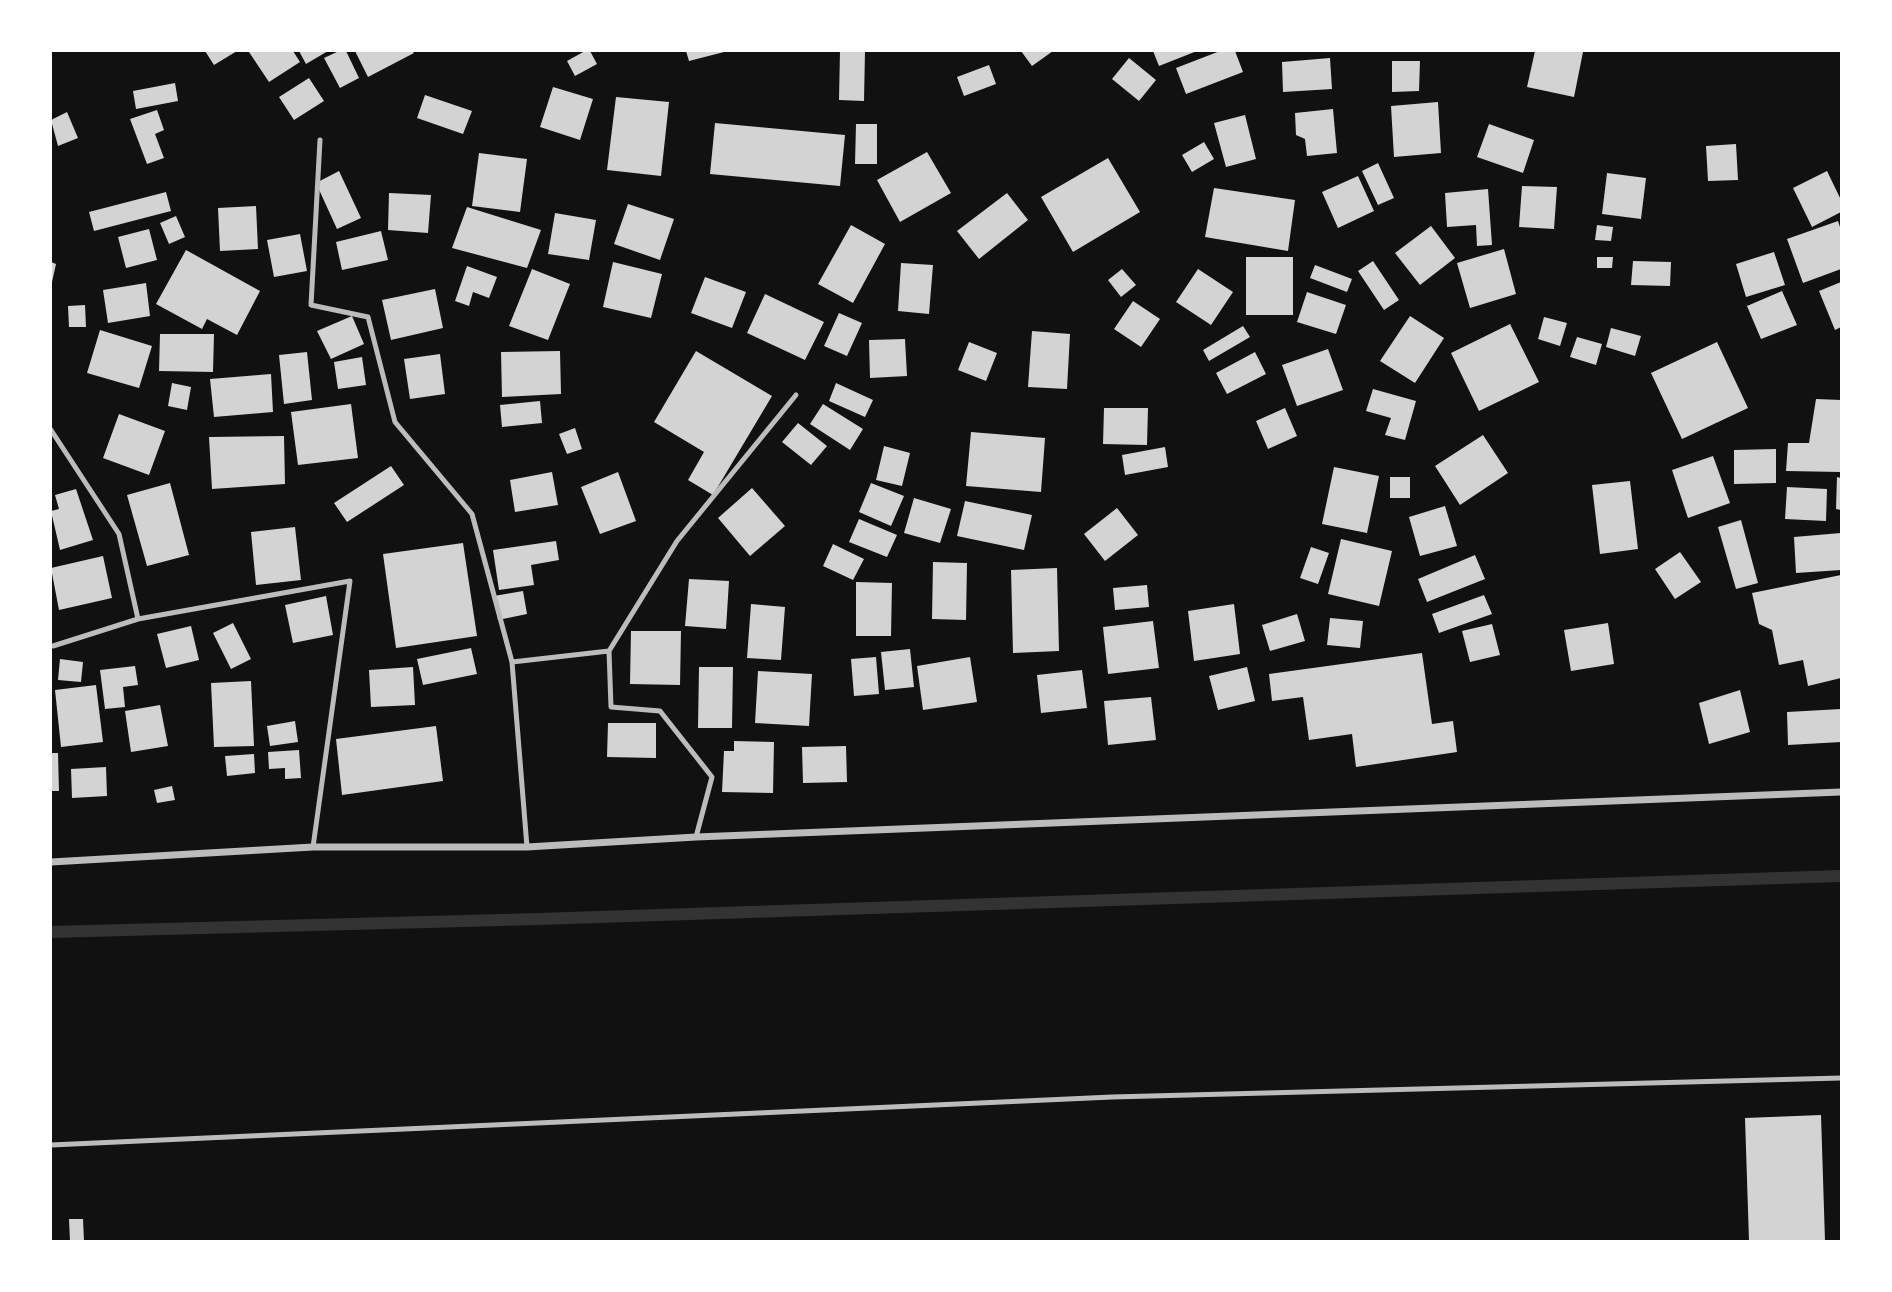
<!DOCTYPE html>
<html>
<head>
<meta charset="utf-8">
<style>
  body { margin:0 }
  #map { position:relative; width:1892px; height:1292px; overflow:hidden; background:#111; font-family:Roboto,sans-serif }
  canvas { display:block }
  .frame { position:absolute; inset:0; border:52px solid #fff; pointer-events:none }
</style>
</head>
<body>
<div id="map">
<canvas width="1892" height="1292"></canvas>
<div class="frame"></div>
</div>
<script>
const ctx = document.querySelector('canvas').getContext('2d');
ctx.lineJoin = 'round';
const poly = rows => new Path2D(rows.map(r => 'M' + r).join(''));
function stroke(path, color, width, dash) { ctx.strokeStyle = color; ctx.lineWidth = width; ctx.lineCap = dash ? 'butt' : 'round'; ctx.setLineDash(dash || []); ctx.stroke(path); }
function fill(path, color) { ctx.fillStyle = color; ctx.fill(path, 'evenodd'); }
const stream = poly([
  [51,932,538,919,1841,876]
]);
const building = poly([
  [205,51,237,51,214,65],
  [293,51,300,62,269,82,249,52],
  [299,51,328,51,306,64],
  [339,51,346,51,359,78,340,88,324,58],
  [355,51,412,51,414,53,368,77],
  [585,51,590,51,597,64,575,76,567,61],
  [686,51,724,51,724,52,689,61],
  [840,51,865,51,864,101,839,100],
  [1021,51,1053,51,1032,66],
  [1153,51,1197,51,1159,66],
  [1220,51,1235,51,1243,72,1186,94,1176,68],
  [1535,51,1583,52,1574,97,1527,87],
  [1129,58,1156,80,1139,101,1112,79],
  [1330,58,1332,89,1283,92,1282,62],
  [1392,61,1420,61,1419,91,1392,92],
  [989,65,996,84,964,96,957,77],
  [309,78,324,101,294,120,279,97],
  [175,83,178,101,136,109,133,91],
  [553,87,593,99,580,140,540,127],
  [425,95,472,111,463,134,417,118],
  [616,97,669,102,661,176,607,170],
  [1438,102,1441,153,1394,157,1391,106],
  [1333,109,1337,153,1307,156,1305,139,1296,135,1295,113],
  [157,110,164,130,155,134,164,158,147,164,130,119],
  [67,112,78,138,58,146,51,120],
  [1245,115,1256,159,1226,167,1214,123],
  [715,123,845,135,840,186,710,174],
  [856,124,877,124,877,164,855,164],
  [1489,124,1534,140,1523,173,1477,157],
  [1204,142,1214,159,1192,172,1182,155],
  [1736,144,1738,180,1708,181,1706,146],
  [927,152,951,193,900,222,877,180],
  [479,153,527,159,520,212,472,206],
  [1108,158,1140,212,1073,252,1041,197],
  [1378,163,1394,198,1378,205,1362,171],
  [339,171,361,218,337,229,316,183],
  [1827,171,1841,200,1841,212,1812,227,1793,188],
  [1607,173,1646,178,1641,219,1602,214],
  [1358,176,1374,211,1338,228,1322,192],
  [1522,186,1557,187,1554,229,1519,227],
  [1214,188,1295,200,1288,251,1205,237],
  [1488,189,1492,245,1477,246,1476,225,1447,227,1445,193],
  [166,192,171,211,94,231,89,212],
  [389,193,431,195,428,233,388,230],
  [1007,193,1028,220,979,259,957,231],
  [628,204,674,219,660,260,614,244],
  [256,206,258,249,220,251,218,208],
  [467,207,541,230,527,268,452,248],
  [555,213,596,220,589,260,548,254],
  [176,216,185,237,169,244,160,223],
  [1838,221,1841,230,1841,269,1803,283,1787,239],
  [851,225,885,244,853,303,818,284],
  [1597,225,1613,227,1611,241,1595,240],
  [1431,226,1455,258,1420,285,1395,253],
  [149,229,157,260,126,268,118,237],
  [381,231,388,260,342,270,336,242],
  [300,234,307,271,274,277,267,240],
  [1504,249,1516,294,1470,308,1457,263],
  [186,250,260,291,237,335,207,319,202,329,156,304],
  [1774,252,1785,285,1746,297,1736,264],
  [1246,257,1293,257,1293,315,1246,315],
  [1597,257,1613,257,1612,268,1597,268],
  [1373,261,1399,300,1384,310,1358,271],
  [1633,261,1671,262,1670,286,1631,285],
  [51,262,56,264,52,282,51,282],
  [613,262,662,274,651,318,603,307],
  [901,263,933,265,929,314,898,311],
  [1315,265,1352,279,1347,292,1310,278],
  [467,266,497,277,489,298,473,292,469,306,455,301],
  [532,269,570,284,548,340,509,326],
  [1122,269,1136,285,1121,297,1108,280],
  [1198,269,1233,292,1211,325,1176,302],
  [705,277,746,292,732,328,691,313],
  [1841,282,1841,327,1835,330,1819,291],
  [146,283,150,316,108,323,103,290],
  [435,289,443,328,391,340,382,300],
  [1782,291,1797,325,1761,339,1747,306],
  [1307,292,1346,305,1336,334,1297,322],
  [765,294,824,322,805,360,747,333],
  [1133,301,1160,319,1141,347,1114,329],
  [85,305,86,327,69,327,68,306],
  [839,313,862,323,847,356,824,346],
  [352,316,364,344,331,359,317,331],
  [1410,316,1444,338,1415,383,1380,361],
  [1544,317,1567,323,1560,346,1538,339],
  [1510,324,1539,382,1479,411,1451,353],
  [1243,326,1250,337,1209,361,1203,350],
  [1611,328,1641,336,1635,356,1606,347],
  [100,330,152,346,139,388,87,373],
  [1032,331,1070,334,1067,389,1028,387],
  [160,334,214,334,213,372,159,371],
  [1577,337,1602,344,1596,365,1570,357],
  [905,339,907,376,870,378,869,340],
  [969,342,997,353,986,381,958,370],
  [1717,342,1748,408,1682,439,1651,373],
  [1328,349,1343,390,1297,406,1282,365],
  [560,351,561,394,502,397,501,352],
  [696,351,772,396,713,495,688,480,704,452,654,422],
  [307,352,312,400,284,404,279,355],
  [1255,352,1266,374,1227,394,1216,373],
  [440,354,445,394,410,399,404,359],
  [362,357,366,385,338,389,334,362],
  [271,374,273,412,214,417,210,379],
  [172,383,191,387,187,410,168,406],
  [836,383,873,400,865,417,829,401],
  [1373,389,1416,401,1405,440,1385,435,1391,418,1366,411],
  [1816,399,1841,400,1841,472,1786,471,1788,443,1809,443],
  [540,401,542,423,502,427,500,405],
  [351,404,358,458,298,465,291,412],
  [823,404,863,429,850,450,810,424],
  [1104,408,1148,408,1147,445,1103,444],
  [1285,408,1297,436,1268,449,1256,421],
  [119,414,165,431,149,475,103,458],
  [798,423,827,446,811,465,782,442],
  [575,428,582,449,567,454,559,434],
  [971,432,1045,438,1041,492,966,486],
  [1483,435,1508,473,1460,505,1435,466],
  [284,436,285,484,212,489,209,437],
  [884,446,910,453,902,486,876,480],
  [1165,447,1168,467,1125,475,1122,455],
  [1776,449,1776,483,1734,484,1734,450],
  [1713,456,1730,503,1688,518,1672,470],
  [391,466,404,485,347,522,334,503],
  [1334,467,1379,476,1367,533,1322,524],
  [552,472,558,505,515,512,510,480],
  [618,472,636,521,600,534,581,487],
  [1390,477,1410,477,1410,498,1390,498],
  [1837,477,1841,478,1841,510,1836,509],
  [1630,481,1638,549,1600,554,1592,485],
  [170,483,189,555,147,566,127,495],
  [871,483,904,496,891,526,859,512],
  [1787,487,1827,489,1826,521,1785,519],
  [752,488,785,526,750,556,718,518],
  [76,489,93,540,60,550,51,511,59,509,55,495],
  [914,498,951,509,940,543,904,533],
  [965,501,1032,515,1024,550,957,536],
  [1445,506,1457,546,1420,556,1409,517],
  [1117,508,1138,535,1105,561,1084,534],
  [859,519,897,535,887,557,849,542],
  [1741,520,1758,583,1736,589,1718,527],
  [295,527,301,580,256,585,251,532],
  [1841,533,1841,570,1796,573,1794,537],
  [1341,539,1392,551,1379,606,1328,594],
  [556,541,559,560,531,565,534,585,499,590,493,550],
  [463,543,477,636,396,648,383,554],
  [833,544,864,559,853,580,823,566],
  [1311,547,1329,553,1318,584,1300,578],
  [1680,552,1701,582,1675,599,1655,569],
  [1475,555,1485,579,1427,602,1418,579],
  [103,556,112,598,59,610,51,568],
  [933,562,967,563,966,620,932,619],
  [1057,568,1059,651,1013,653,1011,570],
  [1841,575,1841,678,1808,686,1803,660,1779,665,1772,630,1759,624,1752,593],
  [689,579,729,581,726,629,685,626],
  [856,582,892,583,891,636,856,636],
  [1147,585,1149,607,1115,610,1113,588],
  [523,591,527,614,498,620,494,596],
  [1484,595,1492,614,1439,633,1432,614],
  [326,596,333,635,293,643,285,605],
  [751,604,785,607,781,660,747,658],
  [1234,604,1240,654,1194,661,1188,611],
  [1297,614,1305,641,1270,651,1262,625],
  [1330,618,1363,621,1360,648,1327,645],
  [1153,621,1159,668,1108,674,1103,627],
  [233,623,251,659,231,669,213,633],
  [1608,623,1614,664,1571,671,1564,630],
  [1492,624,1500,655,1470,662,1462,631],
  [191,626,199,660,166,668,157,634],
  [631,631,681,631,680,685,630,684],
  [471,648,477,674,423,685,417,659],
  [910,649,914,687,885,690,881,652],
  [1422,653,1432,724,1453,721,1457,752,1356,767,1352,734,1309,740,1303,697,1272,701,1269,674],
  [876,657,879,694,854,696,851,659],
  [970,657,977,702,923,710,917,666],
  [60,659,83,662,81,682,58,680],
  [135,666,138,685,123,687,125,707,105,709,100,670],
  [413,667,415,705,371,707,369,670],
  [699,667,733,667,732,728,698,728],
  [1247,667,1255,701,1218,710,1209,676],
  [1082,670,1087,708,1041,713,1037,675],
  [758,671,812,674,809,726,755,723],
  [251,681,254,746,214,747,211,683],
  [96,685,103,742,61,747,55,690],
  [1740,690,1750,732,1709,744,1699,703],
  [1151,697,1156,740,1108,745,1104,701],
  [160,705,168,746,131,752,125,711],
  [1841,709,1841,742,1788,745,1787,712],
  [295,721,298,742,270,746,267,726],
  [608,723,656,723,656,758,607,757],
  [436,726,443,781,342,795,336,739],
  [734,741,774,742,773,793,722,792,724,751,734,751],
  [846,746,847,782,803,783,802,747],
  [299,750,301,778,285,779,285,768,269,769,268,752],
  [51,753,58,753,59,791,51,791],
  [254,754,255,773,227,776,225,756],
  [106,767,107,796,72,798,71,769],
  [172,786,175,800,157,803,154,790],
  [1821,1115,1825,1241,1749,1241,1745,1118],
  [69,1219,83,1219,84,1241,70,1241]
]);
const service = poly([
  [320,140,311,305,368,317,395,422,472,514,512,662,527,847],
  [51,430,119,534,138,619],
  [53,646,138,619,350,581,313,847],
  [512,662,609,651],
  [696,837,712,777,660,711,611,707,609,651,677,541,796,395],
  [51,1145,1112,1097,1841,1078]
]);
const minor = poly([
  [51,862,313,847,527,847,696,837,1841,792]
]);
stroke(stream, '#333', 12);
fill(building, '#d3d3d3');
stroke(service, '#bcbcbc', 5);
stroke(minor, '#bcbcbc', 7);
</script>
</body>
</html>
